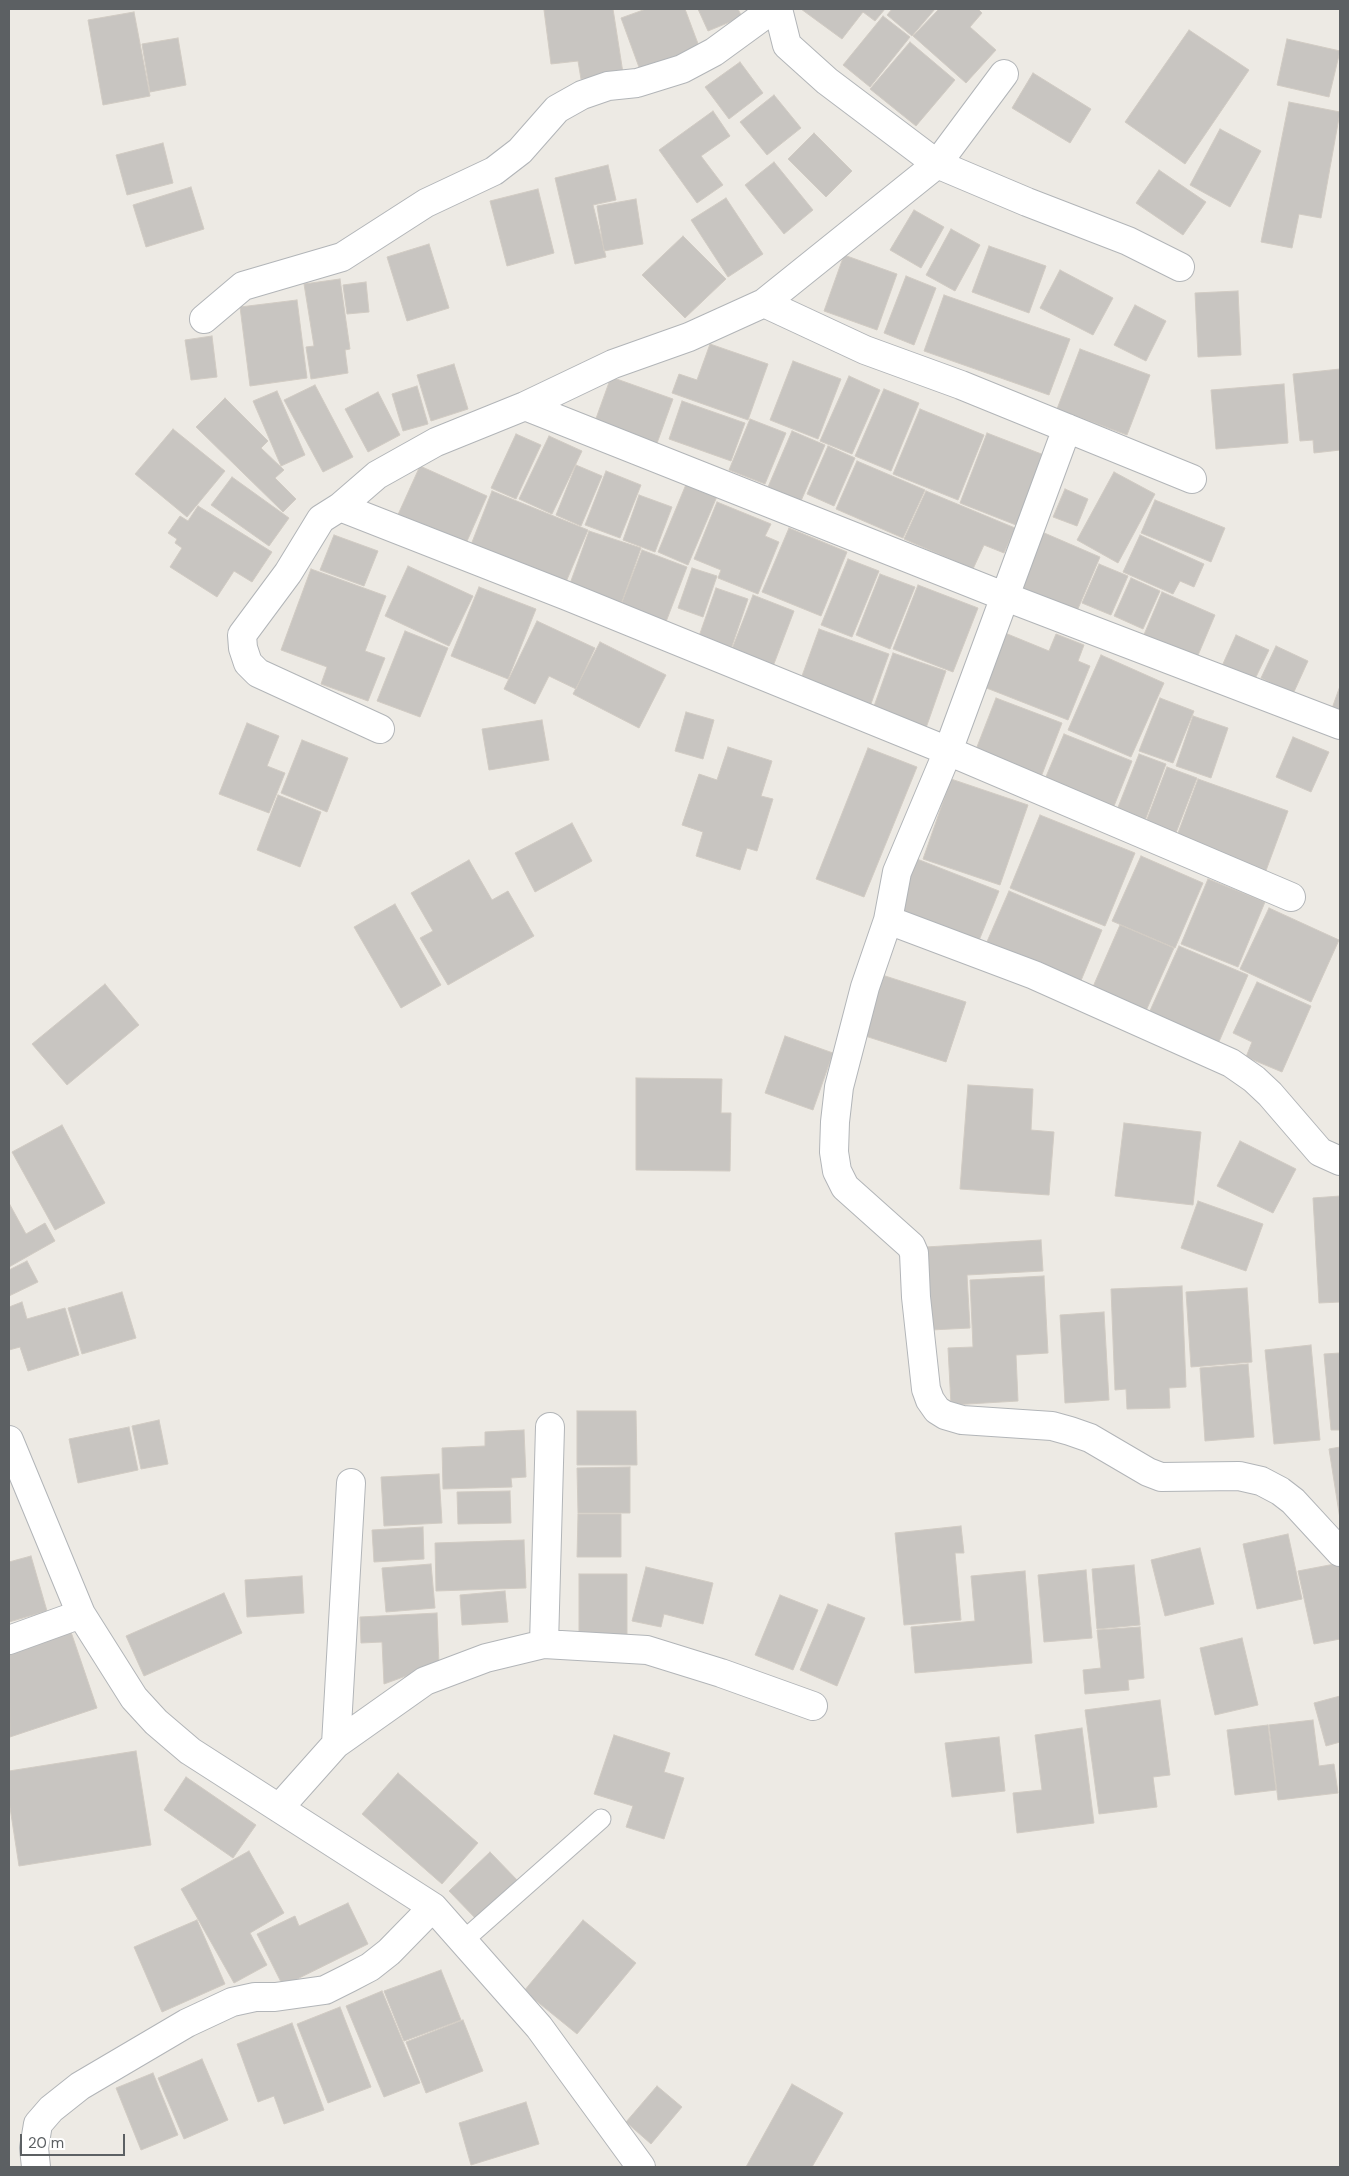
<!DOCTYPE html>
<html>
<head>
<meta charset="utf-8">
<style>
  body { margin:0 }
  #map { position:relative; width:1349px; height:2176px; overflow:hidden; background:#edeae4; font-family:"DM Sans",sans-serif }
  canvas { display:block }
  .frame { position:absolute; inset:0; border:10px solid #5c6063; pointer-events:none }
  .scale { position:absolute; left:20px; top:2134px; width:105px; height:22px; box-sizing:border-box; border:2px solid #5c6063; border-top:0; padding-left:6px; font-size:15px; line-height:18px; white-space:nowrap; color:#5c6063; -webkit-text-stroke:4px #fff; paint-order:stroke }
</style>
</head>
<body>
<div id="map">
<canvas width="1349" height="2176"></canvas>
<div class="frame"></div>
<div class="scale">20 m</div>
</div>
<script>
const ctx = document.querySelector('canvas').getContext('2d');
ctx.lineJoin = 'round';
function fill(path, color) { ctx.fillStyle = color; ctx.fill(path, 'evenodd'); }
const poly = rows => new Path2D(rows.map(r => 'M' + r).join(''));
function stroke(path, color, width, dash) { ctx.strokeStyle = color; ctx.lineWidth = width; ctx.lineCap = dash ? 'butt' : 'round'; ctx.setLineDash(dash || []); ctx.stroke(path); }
const building = poly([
  [551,9,613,9,623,73,581,79,578,61,551,64,544,10,551,9],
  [646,9,685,9,700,49,640,70,621,18,646,9],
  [698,9,738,9,742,17,708,31,698,9],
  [801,9,885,9,875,21,863,12,842,39,801,9],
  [892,9,935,9,912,36,887,15,892,9],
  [939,9,978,9,982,13,970,27,996,50,966,83,913,36,939,9],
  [134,12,150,96,103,105,88,20,134,12],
  [883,16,910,37,870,87,843,65,883,16],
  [1189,30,1249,70,1185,164,1125,122,1189,30],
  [178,38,186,85,150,92,142,44,178,38],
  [1287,39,1340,51,1329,97,1277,85,1287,39],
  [910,42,955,80,916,126,870,89,910,42],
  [740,62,763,93,729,119,705,87,740,62],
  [1033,73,1091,109,1070,143,1012,108,1033,73],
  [774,95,801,128,767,155,740,122,774,95],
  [1289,102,1340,112,1321,218,1299,214,1292,248,1261,242,1289,102],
  [713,111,730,136,701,156,723,185,697,203,659,150,713,111],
  [1220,129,1261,151,1230,207,1190,185,1220,129],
  [814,133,852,171,826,197,788,159,814,133],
  [163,143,173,183,127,195,116,155,163,143],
  [774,162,813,210,784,234,745,185,774,162],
  [608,165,616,200,593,205,606,257,575,264,555,178,608,165],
  [1159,170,1206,202,1183,235,1136,203,1159,170],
  [191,187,204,229,146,247,133,205,191,187],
  [538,189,554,253,507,266,490,201,538,189],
  [726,198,763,254,728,277,691,220,726,198],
  [636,199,643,244,604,251,597,206,636,199],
  [914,210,944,227,921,268,890,250,914,210],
  [951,229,980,245,955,291,926,275,951,229],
  [683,236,726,279,685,318,642,275,683,236],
  [429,244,449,308,407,321,387,257,429,244],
  [989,246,1046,266,1029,313,972,292,989,246],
  [844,255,897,274,877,330,824,311,844,255],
  [1060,270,1113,298,1093,335,1040,308,1060,270],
  [906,276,936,288,914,345,884,333,906,276],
  [340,279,350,349,345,350,348,373,311,379,306,347,314,346,304,284,340,279],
  [366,282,369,312,347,314,343,285,366,282],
  [1238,291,1241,355,1198,357,1195,293,1238,291],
  [944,295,1070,339,1049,395,924,351,944,295],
  [297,300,307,378,250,386,240,307,297,300],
  [1135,305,1166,321,1146,361,1114,345,1135,305],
  [212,336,217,377,191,380,185,340,212,336],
  [710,344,768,364,748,420,672,393,679,374,697,380,710,344],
  [1080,349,1150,375,1127,435,1057,409,1080,349],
  [793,361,841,379,818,439,770,420,793,361],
  [454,364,468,409,431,421,417,375,454,364],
  [1340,369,1340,450,1314,453,1313,440,1300,441,1293,374,1340,369],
  [849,376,880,390,852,454,820,441,849,376],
  [611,377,673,399,656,446,594,424,611,377],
  [1284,384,1288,443,1216,449,1211,390,1284,384],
  [315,385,353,457,323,472,284,400,315,385],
  [417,386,428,424,403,431,392,394,417,386],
  [884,389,919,403,891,471,855,456,884,389],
  [277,391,305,455,281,466,253,401,277,391],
  [378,392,400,435,368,452,345,409,378,392],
  [225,398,268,441,261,448,284,470,275,478,296,499,283,512,196,427,225,398],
  [682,401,745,423,731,461,669,439,682,401],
  [920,409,984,435,958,500,893,474,920,409],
  [750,419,786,433,765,484,729,470,750,419],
  [173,429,225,471,187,517,135,474,173,429],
  [792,431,825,445,801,501,768,487,792,431],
  [987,433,1044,455,1016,525,960,503,987,433],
  [516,434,541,445,516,499,491,488,516,434],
  [549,436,582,451,552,514,519,499,549,436],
  [828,446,855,458,834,506,807,494,828,446],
  [857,461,925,490,903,538,836,509,857,461],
  [576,465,602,476,581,526,556,515,576,465],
  [420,466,487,496,464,548,396,519,420,466],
  [606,471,641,485,620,538,585,525,606,471],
  [1114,472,1155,494,1118,563,1077,540,1114,472],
  [232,477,289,518,269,546,211,505,232,477],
  [687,482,718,494,688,565,658,552,687,482],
  [1065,489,1088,499,1077,526,1053,517,1065,489],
  [492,491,588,530,563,589,469,550,492,491],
  [926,491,1015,528,1004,553,984,545,973,569,904,539,926,491],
  [639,495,672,507,655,552,623,540,639,495],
  [1155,500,1225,528,1211,562,1141,533,1155,500],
  [717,502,771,524,765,536,779,542,758,594,718,578,721,570,694,559,717,502],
  [198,506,272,552,252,582,234,571,217,597,170,567,182,548,175,543,177,539,168,533,180,516,188,521,198,506],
  [789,528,847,552,821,616,762,592,789,528],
  [589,531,641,548,619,610,567,592,589,531],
  [1042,532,1100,557,1077,611,1018,586,1042,532],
  [334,535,378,551,364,586,320,570,334,535],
  [1140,535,1204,564,1194,587,1180,581,1173,594,1123,572,1140,535],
  [642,550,687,567,664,627,619,610,642,550],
  [848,559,879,571,852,637,821,625,848,559],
  [1099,564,1128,576,1111,615,1082,603,1099,564],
  [408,566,473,596,449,646,385,616,408,566],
  [692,568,717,576,703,617,678,608,692,568],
  [311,569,386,596,365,651,385,658,368,701,321,684,327,667,281,650,311,569],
  [880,574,915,587,890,649,856,635,880,574],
  [1131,578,1160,591,1143,629,1114,616,1131,578],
  [918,585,978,608,953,672,893,649,918,585],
  [479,587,536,609,508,679,451,656,479,587],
  [716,588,748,599,731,649,698,639,716,588],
  [1162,592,1215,615,1196,660,1143,637,1162,592],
  [753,595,794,611,772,669,730,654,753,595],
  [537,621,595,648,576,689,549,676,535,704,504,689,537,621],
  [819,629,889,654,868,712,798,687,819,629],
  [405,631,448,648,420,717,377,701,405,631],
  [1005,633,1049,651,1056,634,1084,645,1078,661,1090,666,1068,720,984,687,1005,633],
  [1236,635,1269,650,1254,681,1222,666,1236,635],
  [600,642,666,675,639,728,573,694,600,642],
  [1276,646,1308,661,1293,694,1261,678,1276,646],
  [893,653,946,671,926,728,873,709,893,653],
  [1101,655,1164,683,1131,757,1068,730,1101,655],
  [1340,686,1340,718,1330,714,1340,686],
  [996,698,1062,723,1041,777,975,752,996,698],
  [1160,698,1194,711,1173,763,1139,751,1160,698],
  [686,712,714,720,703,759,675,751,686,712],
  [1193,716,1228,728,1211,778,1176,766,1193,716],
  [542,720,549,760,489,770,482,729,542,720],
  [247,723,279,736,267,766,285,773,269,813,219,794,247,723],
  [1064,734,1132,761,1114,806,1045,779,1064,734],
  [1293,737,1329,752,1311,792,1276,777,1293,737],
  [302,740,348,758,327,812,281,793,302,740],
  [728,747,772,761,761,796,773,799,757,851,747,848,740,870,696,856,703,832,682,825,699,774,717,780,728,747],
  [868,748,917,767,864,897,816,879,868,748],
  [1139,754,1166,764,1143,826,1115,815,1139,754],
  [1167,767,1197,778,1174,838,1144,827,1167,767],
  [951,779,1028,805,1000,885,923,859,951,779],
  [1198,779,1288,811,1264,876,1174,844,1198,779],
  [278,795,321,812,300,867,257,850,278,795],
  [1040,815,1135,853,1105,926,1010,888,1040,815],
  [572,823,592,861,535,892,515,853,572,823],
  [1141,856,1203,883,1175,948,1112,921,1141,856],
  [917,859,999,891,978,943,897,911,917,859],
  [469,860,492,900,508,891,534,936,448,985,420,938,433,931,411,893,469,860],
  [1208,879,1265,902,1238,967,1181,944,1208,879],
  [1009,891,1102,930,1080,983,986,944,1009,891],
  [395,904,441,985,401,1008,354,927,395,904],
  [1269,908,1339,940,1311,1002,1240,969,1269,908],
  [1120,925,1174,948,1145,1013,1092,989,1120,925],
  [1179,946,1248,975,1218,1044,1149,1013,1179,946],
  [879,974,966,1002,946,1062,859,1034,879,974],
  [1257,982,1311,1006,1282,1072,1246,1057,1252,1042,1233,1033,1257,982],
  [105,984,139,1025,67,1085,32,1044,105,984],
  [785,1036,833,1053,813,1110,765,1093,785,1036],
  [636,1078,722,1079,721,1113,731,1113,730,1171,636,1170,636,1078],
  [968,1085,1033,1089,1031,1130,1054,1132,1049,1195,960,1189,968,1085],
  [1124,1123,1201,1132,1193,1205,1115,1196,1124,1123],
  [62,1125,105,1203,55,1230,12,1152,62,1125],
  [1240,1141,1296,1169,1273,1213,1217,1186,1240,1141],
  [1340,1196,1340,1302,1319,1303,1313,1198,1340,1196],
  [1198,1201,1263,1224,1246,1271,1181,1248,1198,1201],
  [9,1203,26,1234,45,1223,55,1241,9,1267,9,1203],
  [1041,1240,1043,1271,967,1275,970,1328,931,1330,926,1247,1041,1240],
  [27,1261,38,1282,9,1296,9,1270,27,1261],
  [1044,1276,1048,1353,1016,1355,1018,1401,951,1405,948,1348,973,1347,970,1280,1044,1276],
  [1182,1286,1186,1387,1169,1388,1170,1408,1127,1409,1126,1389,1115,1390,1111,1289,1182,1286],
  [1247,1288,1252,1362,1191,1367,1186,1292,1247,1288],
  [122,1292,136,1338,82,1354,68,1308,122,1292],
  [22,1302,27,1319,65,1308,79,1355,28,1371,20,1347,9,1350,9,1307,22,1302],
  [1104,1312,1109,1400,1065,1403,1060,1315,1104,1312],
  [1311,1345,1320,1440,1274,1444,1265,1350,1311,1345],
  [1340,1353,1340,1430,1331,1430,1324,1354,1340,1353],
  [1248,1364,1254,1437,1205,1441,1200,1368,1248,1364],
  [577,1411,636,1411,637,1465,577,1465,577,1411],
  [159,1420,168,1464,141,1469,132,1426,159,1420],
  [129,1427,138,1470,78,1483,69,1439,129,1427],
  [524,1430,526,1477,511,1478,512,1487,443,1489,442,1448,485,1446,485,1432,524,1430],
  [1340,1447,1340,1519,1329,1449,1340,1447],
  [630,1467,630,1513,578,1513,577,1468,630,1467],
  [439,1474,442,1523,384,1526,381,1477,439,1474],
  [510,1491,511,1523,458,1524,457,1492,510,1491],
  [578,1514,621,1514,621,1557,577,1557,578,1514],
  [961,1526,964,1553,955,1553,961,1620,904,1625,895,1533,961,1526],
  [423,1527,424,1559,374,1562,372,1530,423,1527],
  [1288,1534,1302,1599,1257,1609,1243,1544,1288,1534],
  [524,1540,526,1588,436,1591,435,1543,524,1540],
  [1200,1548,1214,1604,1165,1616,1151,1560,1200,1548],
  [31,1556,47,1611,9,1622,9,1562,31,1556],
  [1340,1563,1340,1639,1314,1644,1298,1571,1340,1563],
  [431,1564,435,1608,386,1612,382,1568,431,1564],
  [1134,1565,1140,1625,1097,1629,1092,1569,1134,1565],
  [646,1567,713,1583,703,1624,664,1614,661,1627,632,1621,646,1567],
  [1086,1570,1092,1638,1044,1642,1038,1575,1086,1570],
  [1025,1571,1032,1663,915,1673,911,1627,975,1621,971,1576,1025,1571],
  [579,1574,627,1574,627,1637,579,1637,579,1574],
  [302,1576,304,1613,247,1617,245,1580,302,1576],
  [505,1591,508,1622,462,1625,460,1595,505,1591],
  [224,1593,242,1633,144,1676,126,1636,224,1593],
  [780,1595,818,1610,793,1670,755,1655,780,1595],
  [828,1604,865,1618,837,1686,800,1670,828,1604],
  [437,1613,439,1664,384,1684,382,1642,361,1643,360,1617,437,1613],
  [1140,1627,1144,1678,1128,1680,1129,1690,1085,1694,1083,1670,1101,1668,1097,1630,1140,1627],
  [70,1629,97,1708,10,1737,9,1650,70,1629],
  [1242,1638,1258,1705,1215,1715,1200,1648,1242,1638],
  [1340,1696,1340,1742,1326,1746,1314,1703,1340,1696],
  [1160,1700,1170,1775,1153,1777,1157,1807,1099,1814,1085,1710,1160,1700],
  [1313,1720,1319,1766,1334,1764,1338,1793,1278,1800,1269,1725,1313,1720],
  [1268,1725,1276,1790,1235,1795,1227,1730,1268,1725],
  [1082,1728,1094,1823,1017,1833,1013,1793,1042,1790,1035,1735,1082,1728],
  [614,1735,670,1753,664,1772,684,1778,664,1839,626,1827,633,1806,594,1794,614,1735],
  [999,1737,1005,1791,952,1797,945,1743,999,1737],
  [136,1751,151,1845,19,1866,9,1801,9,1771,136,1751],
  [398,1773,478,1843,442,1884,362,1814,398,1773],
  [186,1777,256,1825,233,1858,164,1810,186,1777],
  [249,1851,284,1913,250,1933,267,1965,234,1983,181,1889,249,1851],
  [490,1852,519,1882,478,1921,449,1891,490,1852],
  [348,1903,368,1944,283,1986,257,1934,295,1916,299,1926,348,1903],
  [197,1920,225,1984,162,2012,134,1947,197,1920],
  [583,1920,636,1963,577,2034,524,1991,583,1920],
  [441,1970,461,2020,404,2041,384,1991,441,1970],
  [382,1991,420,2083,384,2097,346,2006,382,1991],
  [340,2007,371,2087,328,2103,297,2024,340,2007],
  [463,2020,483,2071,426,2093,406,2042,463,2020],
  [292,2023,324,2110,284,2124,274,2096,258,2102,237,2044,292,2023],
  [202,2059,228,2120,184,2139,158,2078,202,2059],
  [153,2073,178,2135,141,2150,116,2088,153,2073],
  [792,2084,843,2113,812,2167,746,2167,792,2084],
  [657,2086,682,2107,651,2144,626,2122,657,2086],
  [526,2102,539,2144,471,2165,459,2123,526,2102]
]);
const service = poly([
  [464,1940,601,1819]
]);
const minor = poly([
  [778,9,787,45,827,81,937,164,1027,202,1128,241,1180,267],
  [764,303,865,350,961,385,1192,479],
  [204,319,243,286,342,257,426,203,494,171,520,151,557,109,582,95,608,86,637,83,682,69,714,52,773,9],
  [525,406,1006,597,1340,725],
  [1067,428,948,751,897,872,888,920,865,987,839,1087,835,1122,834,1152,837,1171,845,1187,911,1246,914,1253,916,1297,926,1389,930,1400,937,1410,945,1415,962,1420,1052,1426,1070,1431,1090,1438,1148,1472,1161,1477,1239,1476,1261,1481,1280,1491,1293,1501,1340,1552],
  [340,507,567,596,948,751,1291,897],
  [380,729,258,673,248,663,243,648,242,635,288,573,321,519,340,507,377,475,436,442,525,406,613,364,689,337,764,303,937,164,1004,74],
  [888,920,1034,975,1231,1063,1254,1079,1270,1094,1320,1152,1340,1161],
  [9,1440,81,1614,134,1698,156,1722,190,1751,433,1907,539,2027,641,2167],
  [9,1640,81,1614],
  [544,1644,550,1427],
  [336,1744,351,1483],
  [279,1808,336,1744,425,1681,486,1658,544,1644,647,1650,721,1673,813,1706],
  [36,2167,34,2148,38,2124,51,2109,80,2086,187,2023,232,2002,255,1997,275,1997,325,1990,349,1978,370,1967,389,1952,433,1907]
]);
fill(building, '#c8c5c1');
stroke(building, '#d1cbc3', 1);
stroke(service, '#b2b5b8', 21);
stroke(minor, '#b2b5b8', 30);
stroke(service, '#fff', 19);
stroke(minor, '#fff', 28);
</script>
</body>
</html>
